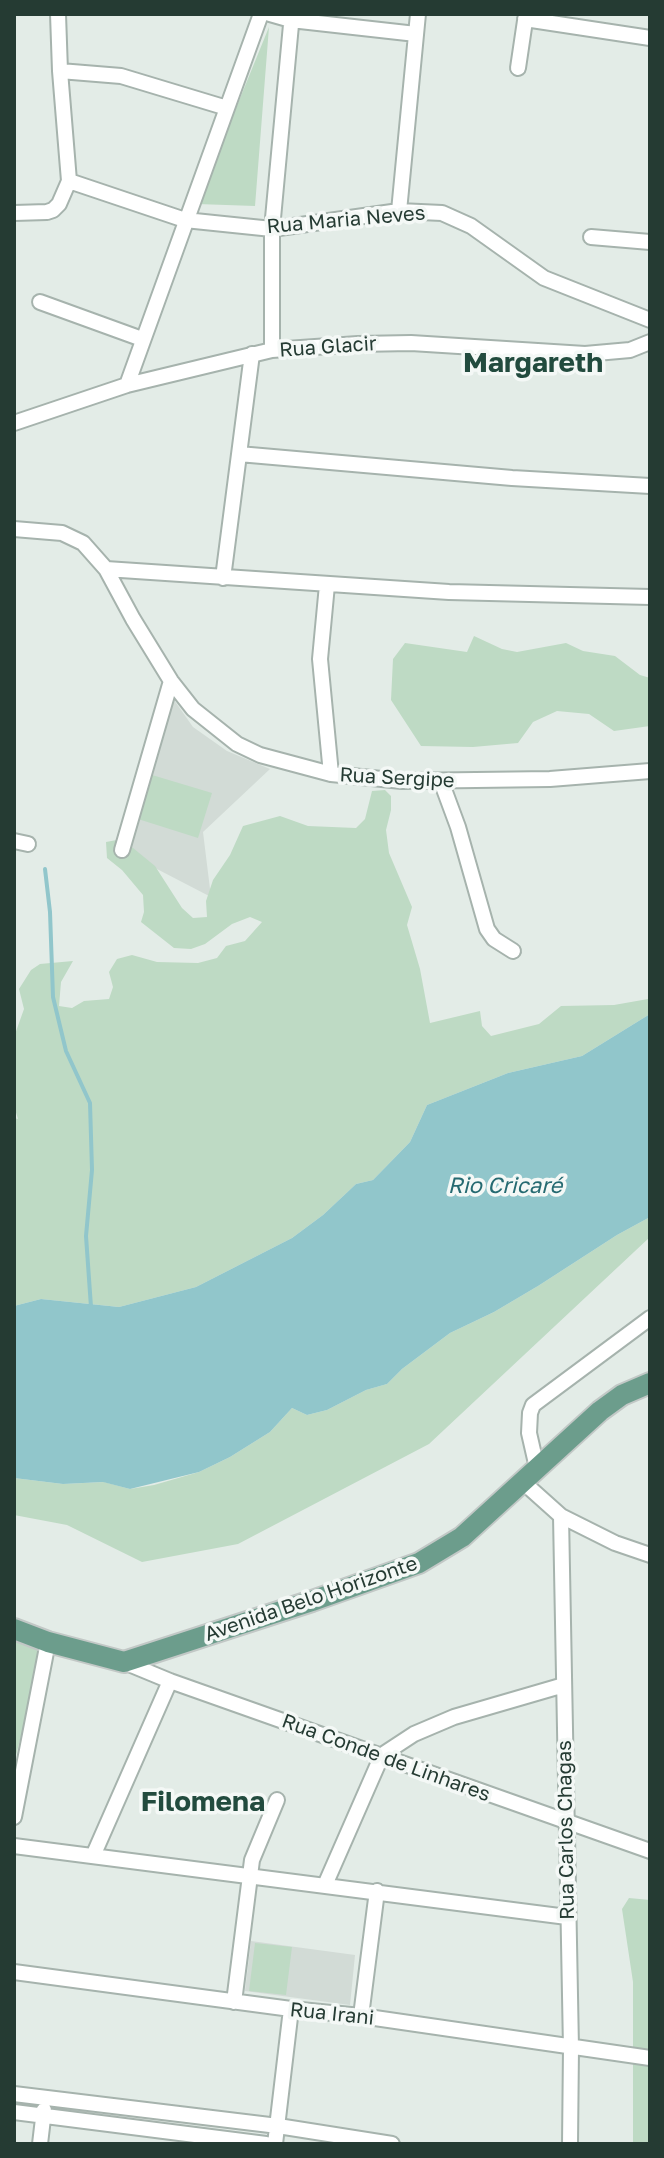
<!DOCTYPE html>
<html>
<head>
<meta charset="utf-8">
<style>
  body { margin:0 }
  #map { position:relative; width:664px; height:2158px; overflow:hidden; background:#e3ece7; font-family:"Golos Text",sans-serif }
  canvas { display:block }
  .frame { position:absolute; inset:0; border:16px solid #253b33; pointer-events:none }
</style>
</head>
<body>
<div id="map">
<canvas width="664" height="2158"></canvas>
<div class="frame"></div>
</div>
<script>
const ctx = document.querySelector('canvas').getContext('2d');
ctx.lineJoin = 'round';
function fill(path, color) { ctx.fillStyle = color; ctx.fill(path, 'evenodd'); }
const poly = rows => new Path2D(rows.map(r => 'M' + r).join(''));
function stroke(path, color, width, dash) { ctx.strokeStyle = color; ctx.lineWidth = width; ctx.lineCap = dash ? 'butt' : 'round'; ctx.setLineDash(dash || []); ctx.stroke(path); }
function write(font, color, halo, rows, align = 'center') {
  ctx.font = font + ' "Golos Text",sans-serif'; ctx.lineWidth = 7; ctx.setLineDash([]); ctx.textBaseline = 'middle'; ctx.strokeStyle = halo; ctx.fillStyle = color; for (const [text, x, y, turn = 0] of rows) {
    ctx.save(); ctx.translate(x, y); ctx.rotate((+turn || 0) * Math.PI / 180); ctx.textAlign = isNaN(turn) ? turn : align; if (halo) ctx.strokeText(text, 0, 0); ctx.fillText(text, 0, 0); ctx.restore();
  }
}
const built = poly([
  [174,700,193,727,227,751,270,769,203,832,211,897,128,854],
  [251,1941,355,1955,350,2005,245,1991]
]);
const green = poly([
  [269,27,255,206,197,204],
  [474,636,502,649,517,652,566,643,583,651,615,656,640,675,650,678,650,726,614,731,589,714,557,711,533,722,518,743,473,747,421,746,391,700,393,659,405,643,467,652],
  [152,775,212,793,198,838,138,819],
  [385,790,391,796,391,810,386,830,389,853,412,907,407,925,420,969,430,1023,480,1011,482,1026,491,1036,539,1024,561,1006,614,1005,648,999,650,1014,582,1056,508,1073,427,1105,410,1142,373,1180,356,1184,323,1215,292,1238,196,1287,119,1307,41,1299,14,1306,14,1118,18,1119,14,1106,14,1037,24,1009,19,989,31,970,40,964,73,961,61,982,59,1006,72,1008,84,1001,109,999,113,987,109,972,117,959,132,955,157,962,198,963,217,958,226,946,245,941,262,922,250,917,232,924,205,944,191,949,174,948,141,922,144,912,143,895,122,870,107,858,106,842,122,839,155,866,182,908,193,918,207,917,206,901,213,880,230,855,243,826,280,816,308,826,356,828,365,819,372,791],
  [650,1217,650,1237,429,1444,238,1544,142,1562,67,1525,14,1515,14,1478,63,1484,104,1482,130,1489,154,1485,199,1472,230,1457,270,1432,292,1408,307,1415,327,1410,366,1390,387,1384,402,1369,450,1333,494,1312,538,1286,617,1235],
  [14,1641,43,1652,14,1763],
  [629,1898,650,1900,650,2144,633,2144,633,1982,622,1909],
  [255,1943,292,1947,286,1995,249,1991]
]);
const water = poly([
  [650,1014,650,1217,617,1235,538,1286,494,1312,450,1333,402,1369,387,1384,366,1390,327,1410,307,1415,292,1408,270,1432,230,1457,199,1472,130,1489,103,1482,63,1484,14,1478,14,1306,41,1299,119,1307,196,1287,292,1238,323,1215,356,1184,373,1180,410,1142,427,1105,508,1073,582,1056]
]);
const stream = poly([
  [45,869,50,912,53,997,66,1051,90,1103,92,1170,86,1236,91,1307]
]);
const street = poly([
  [270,14,291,20,416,34],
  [525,19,650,38],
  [518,68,526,14],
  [60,71,121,76,227,108],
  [69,181,185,220,272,229,399,211,442,213,471,226,544,278,650,320],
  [399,211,418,14],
  [14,213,47,212,53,210,59,204,69,181,60,71,58,14],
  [591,237,650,242],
  [40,302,142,339],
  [272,350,272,229,292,14],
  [127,385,261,14],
  [14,423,127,385,272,350,358,344,411,343,585,354,630,350,650,342],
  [239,454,512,478,650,486],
  [14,529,62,533,83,543,106,569,133,619,171,681,193,709,237,744,260,755,331,774,402,781,550,779,650,771],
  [106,569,449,592,650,597],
  [223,578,252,354],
  [327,585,320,659,331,774],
  [441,781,458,827,487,929,494,939,513,951],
  [14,841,28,844],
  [122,850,171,681],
  [537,1468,529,1433,530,1413,533,1405,650,1318],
  [523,1482,561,1516,615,1543,650,1555],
  [561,1516,571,2048,570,2144],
  [124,1662,170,1681,650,1851],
  [14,1817,48,1642],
  [14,1846,567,1917],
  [93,1856,170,1681],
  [325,1885,382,1755,414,1734,454,1717,564,1685],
  [14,1972,291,2009,361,2016,650,2058],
  [234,2002,252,1860,277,1800],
  [361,2016,377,1891],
  [14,2094,278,2126,392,2144],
  [14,2112,266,2144],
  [40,2144,44,2110],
  [275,2144,291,2009]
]);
const primary = poly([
  [14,1629,48,1642,124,1662,312,1601,419,1563,462,1537,600,1411,622,1395,650,1383]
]);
const streetNames = [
  ["Rua Maria Neves",346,220,-5],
  ["Rua Glacir",328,347,-4],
  ["Rua Sergipe",397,778,3],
  ["Avenida Belo Horizonte",311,1599,-19],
  ["Rua Conde de Linhares",386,1758,20],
  ["Rua Carlos Chagas",566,1830,-91],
  ["Rua Irani",332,2014,6]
];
const waterNames = [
  ["Rio Cricaré",505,1186]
];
const districtNames = [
  ["Margareth",533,363],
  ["Filomena",203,1802]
];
fill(built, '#d2dbd6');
fill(green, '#bedac4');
fill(water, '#91c6cb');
stroke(stream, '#91c6cb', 4);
stroke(street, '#a6b3ad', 18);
stroke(primary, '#c2c8c6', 24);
stroke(street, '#fff', 14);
stroke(primary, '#6c9d8c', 20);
write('20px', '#253b33', '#f4f8f6', streetNames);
write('italic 22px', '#256a71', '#f4f8f6', waterNames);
write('bold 28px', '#224b3e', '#f4f8f6', districtNames);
</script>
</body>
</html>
